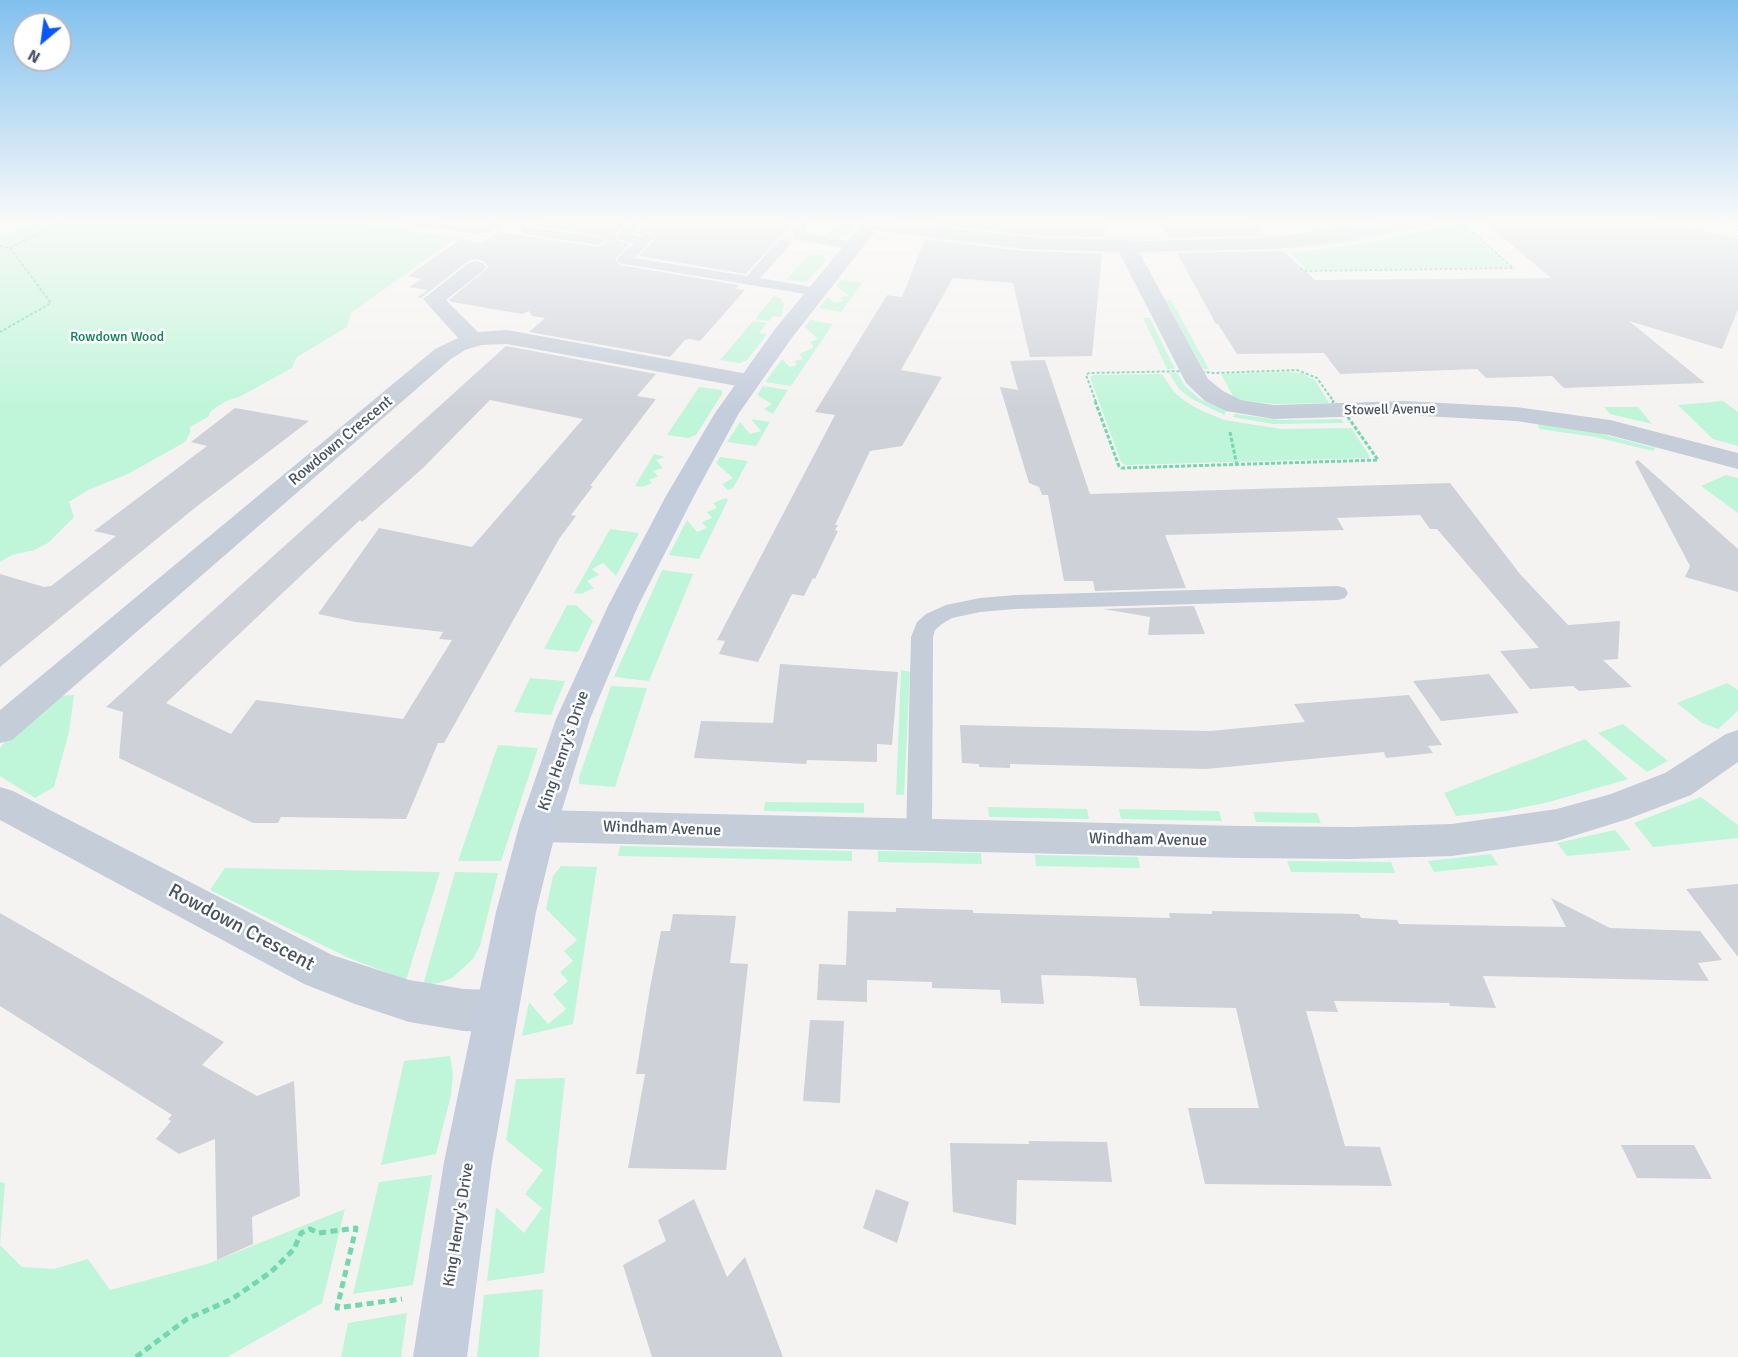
<!DOCTYPE html>
<html>
<head>
<meta charset="utf-8">
<style>
  body { margin:0 }
  #map { position:relative; width:1738px; height:1357px; overflow:hidden; background:#f5f3f2; font-family:Signika,sans-serif }
  canvas { display:block }
  .north { position:absolute; left:12px; top:12px; width:60px; height:60px; box-sizing:border-box; background:#fff; border:2px solid #b6bac0; border-radius:50%; rotate:209deg; font-size:16px; font-weight:700; line-height:24px; text-align:center; color:#485362 }
  .north::after { content:''; display:block; margin:auto; width:21px; height:27px; background:#0957f9; clip-path:polygon(50% 0,100% 100%,50% 72%,0 100%) }
</style>
</head>
<body>
<div id="map">
<canvas width="1738" height="1357"></canvas>
<div class="north">N</div>
</div>
<script>
const ctx = document.querySelector('canvas').getContext('2d');
ctx.lineJoin = 'round';
function fill(path, color) { ctx.fillStyle = color; ctx.fill(path, 'evenodd'); }
const poly = rows => new Path2D(rows.map(r => 'M' + r).join(''));
function stroke(path, color, width, dash) { ctx.strokeStyle = color; ctx.lineWidth = width; ctx.lineCap = dash ? 'butt' : 'round'; ctx.setLineDash(dash || []); ctx.stroke(path); }
function write(font, color, halo, rows, align = 'center') {
  ctx.font = font + ' Signika,sans-serif'; ctx.lineWidth = 5; ctx.setLineDash([]); ctx.textBaseline = 'middle'; ctx.strokeStyle = halo; ctx.fillStyle = color; for (const [text, x, y, turn = 0] of rows) {
    ctx.save(); ctx.translate(x, y); ctx.rotate((+turn || 0) * Math.PI / 180); ctx.textAlign = isNaN(turn) ? turn : align; if (halo) ctx.strokeText(text, 0, 0); ctx.fillText(text, 0, 0); ctx.restore();
  }
}
const green = poly([
  [43,220,338,220,456,238,351,313,347,327,297,357,292,368,241,396,226,401,211,411,208,417,190,427,190,433,185,442,128,474,88,490,69,502,74,517,48,543,34,550,12,555,0,562,0,237],
  [839,220,862,220,846,237,838,238,824,237],
  [1444,220,1456,221,1346,243,1288,249,1285,246,1365,237],
  [1460,223,1509,267,1307,270,1290,253,1372,242],
  [809,254,825,256,823,259,827,260,806,282,786,280],
  [841,280,862,283,841,312,819,308,828,297,835,303,843,301,840,298,848,295,836,286],
  [774,296,780,298,784,304,781,317,773,316,769,321,755,319],
  [1165,300,1171,300,1209,369,1203,369],
  [1143,318,1150,318,1175,369,1167,369],
  [810,320,833,324,791,386,765,382,782,359,790,367,797,365,794,361,803,359,799,354,814,347,810,342,818,339,805,327],
  [753,321,767,323,759,333,767,334,747,360,740,363,720,360],
  [1289,372,1301,373,1315,380,1329,403,1274,404,1242,400,1234,398,1221,374],
  [1169,373,1177,373,1185,386,1200,399,1226,411,1224,415,1192,399,1179,389],
  [1162,374,1174,392,1185,401,1198,409,1224,420,1281,429,1351,428,1369,455,1369,458,1125,465,1121,462,1090,377,1093,375],
  [763,386,788,390,773,414,764,409,772,404,757,395],
  [699,387,722,390,722,394,696,435,688,438,667,435],
  [1723,401,1738,412,1738,446,1713,439,1678,405],
  [1604,407,1638,407,1652,424,1610,414],
  [1235,414,1281,420,1341,419,1344,423,1273,424,1233,417],
  [751,419,770,422,756,446,727,442,740,422,750,434,761,431],
  [1538,424,1594,432,1655,448,1653,451,1595,437,1539,429],
  [654,454,665,457,656,460,663,468,653,471,658,476,649,480,652,483,642,487,635,486],
  [720,457,748,461,733,488,728,490,722,484,733,478,716,463],
  [1726,475,1738,478,1738,513,1701,486],
  [726,498,728,500,699,559,669,555,687,520,697,532,707,528,702,522,712,518,707,512,717,508,713,503],
  [610,529,639,533,616,576,603,563,592,569,599,575,587,581,594,588,581,594,574,593],
  [662,570,693,574,649,681,614,677],
  [567,605,576,605,593,621,578,652,544,649],
  [901,670,910,672,904,795,896,795],
  [530,678,565,681,551,715,514,712],
  [1727,683,1738,690,1738,711,1718,729,1702,723,1677,703],
  [611,686,647,688,615,787,579,784,579,777],
  [74,695,69,732,54,787,35,798,0,776,0,748,10,735,56,696],
  [1623,724,1668,761,1647,772,1598,733],
  [1585,739,1628,779,1549,802,1506,811,1456,816,1444,793],
  [498,745,538,748,501,861,458,861],
  [1701,797,1738,825,1738,838,1653,847,1634,823],
  [765,802,864,803,864,813,764,811],
  [988,807,1087,809,1089,819,989,817],
  [1119,809,1219,811,1222,821,1121,819],
  [1253,812,1317,813,1321,823,1256,822],
  [1615,830,1631,850,1567,856,1557,843],
  [620,846,852,851,852,861,618,856],
  [878,851,981,853,982,864,878,862],
  [1491,854,1498,865,1434,872,1428,861],
  [1035,855,1138,857,1140,868,1036,866],
  [1287,861,1391,862,1395,873,1291,872],
  [561,866,597,867,573,1024,522,1036,529,1002,548,1024,566,1009,553,994,568,981,560,972,573,961,564,951,577,940,546,909,553,876],
  [225,868,440,872,406,980,349,958,210,890],
  [455,872,498,873,480,946,473,959,452,978,439,983,423,985],
  [450,1056,453,1074,451,1095,436,1154,381,1165,404,1061],
  [565,1078,544,1273,487,1281,496,1207,524,1233,542,1208,525,1194,543,1170,506,1140,516,1079],
  [432,1175,413,1285,353,1294,379,1182],
  [0,1182,5,1183,0,1245,22,1267,54,1269,88,1259,110,1290,207,1264,345,1209,322,1303,227,1357,0,1357],
  [543,1289,539,1357,477,1357,484,1295],
  [407,1313,401,1357,341,1357,348,1323]
]);
const building = poly([
  [540,220,630,220,615,234,617,241,629,244,615,259,619,265,739,285,736,289,745,290,700,341,690,339,685,340,670,357,529,332,545,318,532,316,529,311,522,314,452,302,449,300,488,268,485,262,477,259,468,261,421,298,418,297,427,290,409,287,422,279,408,276,461,239,483,243,498,232,598,247,607,242,598,235,536,226],
  [648,220,795,220,746,274,639,256,656,238,648,232,641,235,636,233],
  [932,220,1106,220,1104,237,1024,235,931,223],
  [1159,220,1250,220,1266,235,1169,238],
  [1482,220,1645,220,1738,239,1738,309,1722,349,1629,321,1705,383,1564,388,1552,376,1486,378,1477,369,1340,374,1324,353,1237,354,1218,324,1216,324,1177,253,1283,251,1315,280,1551,278],
  [925,239,1024,251,1102,254,1092,356,1030,357,1013,283,953,278,901,370,942,377,902,446,870,451,835,525,838,525,835,530,838,531,815,579,813,578,804,596,792,594,758,662,719,654,725,641,717,640,835,415,815,412,887,295,902,297],
  [506,346,656,374,637,396,656,399,590,486,593,486,571,515,576,516,559,539,444,743,438,743,406,819,281,817,278,823,253,823,119,758,123,712,106,707],
  [490,400,583,419,472,547,379,528,318,614,356,622,443,632,439,639,452,640,403,719,256,700,231,734,166,703,360,520,362,522,423,468],
  [1045,360,1090,494,1450,483,1520,574,1568,625,1620,621,1618,659,1603,660,1632,687,1579,691,1573,686,1530,689,1500,651,1539,648,1437,529,1430,529,1420,515,1337,518,1344,530,1165,535,1186,588,1095,591,1093,581,1064,581,1048,495,1042,495,1039,487,1029,483,1000,387,1018,390,1010,361],
  [235,408,309,421,196,507,0,667,0,574,44,587,51,586,116,536,94,531,207,446,191,442],
  [1638,460,1738,549,1738,592,1685,577,1690,566,1635,462],
  [1194,606,1205,634,1148,635,1150,617,1103,609],
  [780,664,898,672,892,745,877,744,877,762,807,760,806,764,694,758,701,721,773,723],
  [1489,674,1519,713,1441,721,1413,681],
  [1409,695,1442,745,1428,746,1433,753,1386,758,1384,752,1206,769,1010,764,1010,768,979,767,979,764,962,763,960,725,1210,731,1305,722,1294,704],
  [1738,884,1738,957,1686,889],
  [1551,898,1610,928,1700,931,1722,960,1698,963,1709,981,1483,976,1496,1008,1450,1006,1449,1003,1334,1001,1338,1012,1306,1011,1345,1146,1380,1147,1392,1186,1205,1184,1188,1108,1259,1108,1236,1008,1140,1006,1136,978,1088,976,1041,975,1044,1004,1001,1003,1000,990,932,988,932,982,867,980,867,1002,817,1000,819,964,846,965,848,911,896,912,896,908,973,910,973,913,1170,918,1169,913,1212,914,1212,911,1359,914,1361,918,1397,920,1399,924,1566,927],
  [0,913,224,1042,202,1065,257,1096,294,1081,300,1196,252,1217,253,1244,217,1260,215,1139,179,1154,156,1139,171,1121,168,1119,172,1115,0,1006],
  [673,914,736,916,730,963,748,964,726,1170,628,1168,645,1074,636,1074,650,988,661,931,670,931],
  [810,1020,844,1021,840,1103,803,1101],
  [1029,1141,1107,1142,1112,1182,1017,1180,1016,1225,953,1212,950,1143,1029,1144],
  [1621,1145,1694,1145,1712,1179,1637,1178],
  [876,1189,909,1202,897,1243,863,1228],
  [694,1199,727,1277,745,1257,783,1357,652,1357,623,1265,666,1241,658,1220]
]);
const pathFar2 = poly([
  [1712,220,1738,226],
  [0,246,10,248,51,303,0,332],
  [10,248,67,220],
  [1300,268,1307,271,1513,268,1459,220],
  [1096,402,1086,375,1089,373,1190,371,1216,373,1297,370,1317,378,1334,402]
]);
const pathFar1 = poly([
  [1095,401,1119,466,1122,468,1378,460,1343,410,1332,401],
  [1230,432,1237,466]
]);
const path = poly([
  [136,1357,187,1319,232,1299,271,1272,294,1249,301,1233,310,1229,319,1233,356,1228,337,1308,402,1299]
]);
const lane = poly([
  [394,220,428,220,478,226,493,220,507,220,492,232,478,234,400,224,394,220],
  [523,220,535,220,533,228,598,237,605,241,598,245,524,234,520,228,523,220],
  [633,220,646,220,632,234,641,237,647,234,654,238,634,258,747,276,779,240,789,240,791,243,789,246,760,278,817,288,824,292,817,296,619,263,617,260,619,257,634,243,618,239,617,236,633,220],
  [798,220,811,220,804,229,806,233,854,242,861,246,854,250,796,239,791,229,798,220],
  [1338,586,1345,588,1348,593,1345,598,1338,600,1015,609,980,612,952,618,942,624,935,630,933,637,932,835,928,843,919,846,910,843,906,835,911,637,917,622,926,614,946,605,980,598,1015,595,1338,586]
]);
const street = poly([
  [866,220,884,220,1024,237,1149,241,1278,237,1391,220,1429,220,1427,224,1420,226,1346,240,1278,249,1139,252,1208,379,1223,391,1241,400,1274,405,1405,401,1516,407,1610,420,1738,453,1738,469,1609,435,1516,421,1405,415,1274,419,1226,411,1205,401,1186,383,1119,252,1024,249,872,230,865,228,863,224,866,220],
  [476,261,483,263,486,267,483,271,446,300,478,332,507,330,748,374,756,376,760,381,756,386,748,388,507,344,482,345,465,350,451,359,12,740,0,743,0,710,435,349,458,338,423,299,469,263,476,261],
  [1738,730,1738,762,1691,795,1628,819,1557,841,1452,856,1350,859,1242,858,538,842,525,837,519,826,525,815,538,810,1242,826,1350,827,1452,824,1557,809,1611,794,1665,773,1726,734,1738,730],
  [0,787,13,791,332,955,409,980,464,989,496,990,511,996,518,1011,511,1026,496,1032,464,1031,409,1022,355,1004,304,984,0,820,0,787]
]);
const secondary = poly([
  [865,220,884,220,791,339,739,413,694,496,638,606,590,719,557,826,536,912,492,1162,467,1357,413,1357,444,1162,496,912,519,826,556,719,608,606,666,496,715,413,775,329,865,220]
]);
const farParknames = [
  ["Rowdown Wood",117,337]
];
const farStreetnames = [
  ["Stowell Avenue",1390,410,-1]
];
const streetNames = [
  ["Rowdown Crescent",341,441,-40],
  ["King Henry's Drive",564,751,-71],
  ["Windham Avenue",662,829,2],
  ["Windham Avenue",1148,840,1],
  ["King Henry's Drive",459,1225,-81]
];
const nearStreetnames = [
  ["Rowdown Crescent",241,928,28]
];
fill(green, '#bff5d9');
fill(building, '#ced1d8');
stroke(pathFar2, '#73d7b0', 2, [3, 2]);
stroke(pathFar1, '#73d7b0', 3, [4, 2]);
stroke(path, '#73d7b0', 5, [7, 4.5]);
fill(lane, '#c5cdd8');
fill(street, '#c5cdd8');
fill(secondary, '#c4cddc');
const sky = ctx.createLinearGradient(0, 0, 0, 410);
sky.addColorStop(0, '#81c0ee');
sky.addColorStop(0.54, '#fafaf9');
sky.addColorStop(1, '#fafaf900');
ctx.fillStyle = sky;
ctx.fillRect(0, 0, 1738, 410);
write('14px', '#0e8254', '#fff', farParknames);
write('14px', '#485362', '#fff', farStreetnames);
write('16px', '#485362', '#fff', streetNames);
write('20px', '#485362', '#fff', nearStreetnames);
</script>
</body>
</html>
